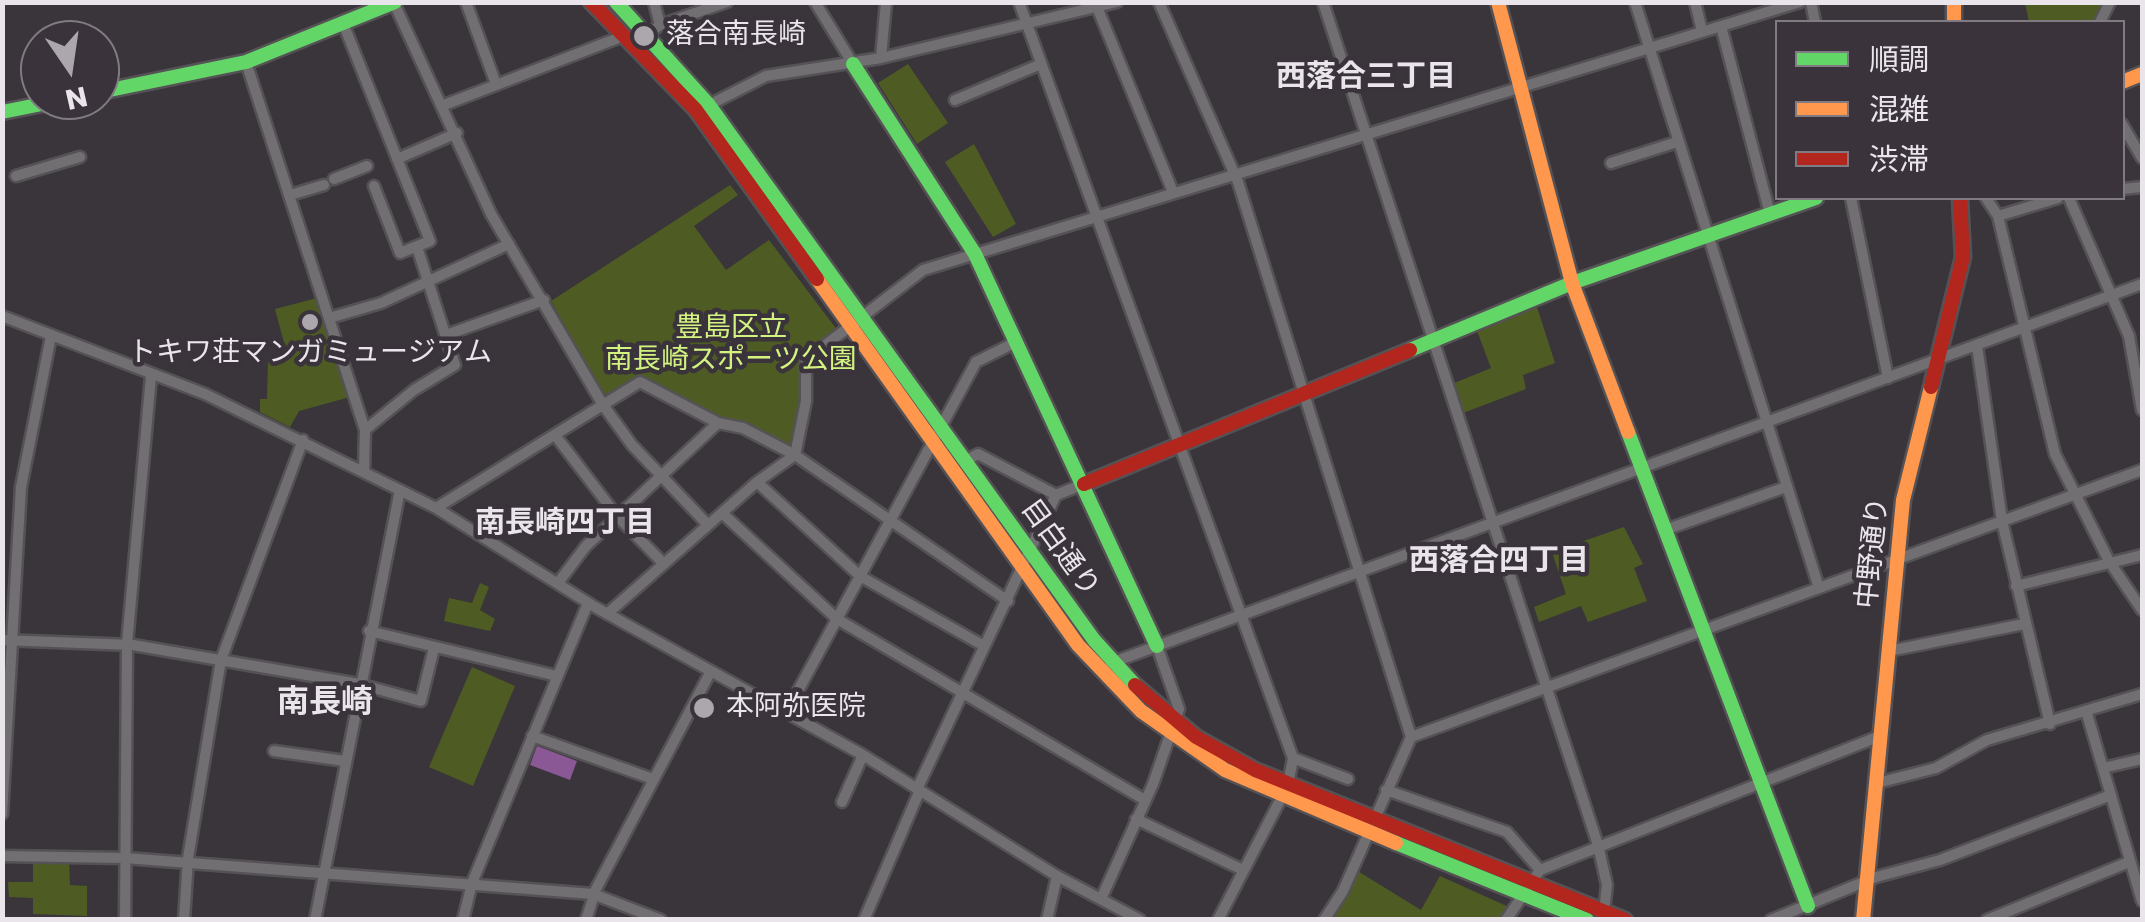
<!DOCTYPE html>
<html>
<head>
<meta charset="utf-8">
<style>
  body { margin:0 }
  #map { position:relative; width:2145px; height:922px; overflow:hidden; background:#39353a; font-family:Poppins,"Noto Sans JP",sans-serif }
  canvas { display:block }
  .frame { position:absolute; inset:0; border:5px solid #eae5eb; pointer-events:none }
  .legend { position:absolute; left:1775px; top:20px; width:350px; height:180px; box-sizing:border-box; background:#3a333c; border:2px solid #807a82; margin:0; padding:12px 18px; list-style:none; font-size:30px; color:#eae5eb }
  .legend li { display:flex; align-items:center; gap:20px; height:50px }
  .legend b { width:50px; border:2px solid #807a82 }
  .north { position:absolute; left:20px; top:20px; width:100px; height:100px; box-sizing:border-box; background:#3a333c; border:2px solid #807a82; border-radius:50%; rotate:167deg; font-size:28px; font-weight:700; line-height:40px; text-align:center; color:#eae5eb }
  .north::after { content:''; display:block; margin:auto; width:35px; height:45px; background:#aca7ad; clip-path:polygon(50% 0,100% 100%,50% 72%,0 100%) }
</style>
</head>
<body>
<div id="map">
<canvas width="2145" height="922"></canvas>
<div class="frame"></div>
<ul class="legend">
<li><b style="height:12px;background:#63d668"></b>順調</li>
<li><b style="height:12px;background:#ff974d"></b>混雑</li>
<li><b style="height:12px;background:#b3261e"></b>渋滞</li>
</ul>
<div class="north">N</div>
</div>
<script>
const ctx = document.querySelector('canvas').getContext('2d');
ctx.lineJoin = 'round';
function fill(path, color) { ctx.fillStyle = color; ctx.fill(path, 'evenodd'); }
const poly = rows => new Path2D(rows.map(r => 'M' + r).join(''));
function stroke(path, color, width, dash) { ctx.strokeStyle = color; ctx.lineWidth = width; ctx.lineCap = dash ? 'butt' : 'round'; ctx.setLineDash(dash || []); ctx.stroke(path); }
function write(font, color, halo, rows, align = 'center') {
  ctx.font = font + ' Poppins,"Noto Sans JP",sans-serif'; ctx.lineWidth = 9; ctx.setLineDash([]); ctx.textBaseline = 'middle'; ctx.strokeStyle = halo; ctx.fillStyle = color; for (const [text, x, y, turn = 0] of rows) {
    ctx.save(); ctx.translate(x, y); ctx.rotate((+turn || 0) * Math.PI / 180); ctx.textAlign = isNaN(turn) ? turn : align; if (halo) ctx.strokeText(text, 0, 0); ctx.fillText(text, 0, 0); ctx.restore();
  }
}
const green = poly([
  [2025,3,2106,3,2096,22,2029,22],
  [908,64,948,123,917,144,878,83],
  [974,144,1016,224,993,237,945,162],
  [730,185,738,195,694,226,726,270,769,240,838,331,803,359,802,403,792,449,713,418,642,379,604,395,551,301],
  [321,297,350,397,299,411,290,427,260,412,260,399,267,399,268,359,287,354,275,309],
  [1537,307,1555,363,1523,375,1526,389,1463,413,1452,384,1491,368,1477,331],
  [1624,527,1643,564,1634,568,1647,601,1588,622,1581,606,1539,622,1534,607,1566,594,1552,552],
  [480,583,489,587,480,610,495,619,490,631,444,621,449,598,472,603],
  [472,667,515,686,473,786,429,767],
  [33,861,69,862,70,885,87,886,87,916,33,914,33,898,9,897,8,882,33,882],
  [1356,870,1421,910,1440,876,1511,908,1504,919,1329,920]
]);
const water = poly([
  [537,746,577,761,570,780,530,765]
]);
const street = poly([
  [466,2,496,84],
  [654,2,660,25],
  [815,2,853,64],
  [1019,2,1293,758,1288,785,1218,920],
  [1159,2,1238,182,1411,737],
  [1323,2,1598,845,1607,885,1604,911],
  [1635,2,1819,588],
  [1695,2,1702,31],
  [1811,2,1815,22],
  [394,3,491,214,603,405,632,445,708,525],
  [1097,7,1173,192],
  [2100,22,2110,2],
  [343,23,430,241,400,253,374,186],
  [1721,26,1770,214],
  [648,34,660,25,727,2],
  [881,58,886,2],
  [246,62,365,430,364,471],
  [955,100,1041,64],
  [444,105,626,35],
  [709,105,766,76,881,58,1117,2],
  [2122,124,2142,158],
  [397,159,457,133],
  [1611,163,1677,142],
  [16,176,80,157],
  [334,179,367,166],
  [2122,189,2142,187],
  [290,195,324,185],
  [1851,198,1888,378],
  [1986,198,1998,216,2055,454,2109,561,2142,610],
  [2069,198,2129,336,2142,410],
  [1998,216,2058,198],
  [2,316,205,394,436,508,595,607,863,755,1057,876,1140,920],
  [329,318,381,303,509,244],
  [446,335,544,300],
  [1977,346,2002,521,2050,724],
  [365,430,414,390,455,365,417,247],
  [555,435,617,516,664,564],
  [965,461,978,454,1056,495],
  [757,482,860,576,984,646],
  [436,508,640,382,718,423,743,428,795,455,1008,601],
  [722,513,837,619,1145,800],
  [1665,530,1786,487],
  [558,583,586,546,718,423],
  [2016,586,2142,555],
  [607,614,757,482,795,455,806,401,806,360,923,270,1800,2],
  [369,631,557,676],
  [2,640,133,645,359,684,421,701,434,648],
  [1889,651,2024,624],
  [1111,663,2142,284],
  [786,713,976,362,1016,342],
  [2087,714,2142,901],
  [532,736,653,779],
  [274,751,345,761],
  [1293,758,1348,779],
  [2103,768,2142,759],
  [1877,783,1936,768,1987,740,2142,694],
  [917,789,1056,495,1084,484],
  [1386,790,1507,832,1540,870],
  [842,802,863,755],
  [2,814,21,487,51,336],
  [1136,819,1243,870],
  [2,856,125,858,593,894,661,920],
  [1101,899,1153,784,1179,709,1157,646],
  [125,920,127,644,151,376],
  [184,920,188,858,221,660,303,440],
  [315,920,400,490],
  [463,920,472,883,588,603],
  [586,920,596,889,711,671],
  [864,920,920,790],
  [1047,920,1057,876],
  [1324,920,1343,891,1411,737,2142,470],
  [1506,920,1540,870,1880,736],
  [1771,920,1876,877,1940,860,2111,795],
  [1987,920,2129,862]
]);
const fast = poly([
  [616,2,709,105,1094,640,1135,685],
  [853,64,975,254,1157,646],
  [100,92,246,62,395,2],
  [2,112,62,100],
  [1410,350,1572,283,1816,198],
  [1628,432,1808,906],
  [1396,843,1587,920]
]);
const slow = poly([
  [1498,2,1572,283,1628,432],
  [1954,2,1954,22],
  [2122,82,2142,74],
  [817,279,1078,645,1141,711,1225,770,1396,843],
  [1863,920,1903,500,1931,387]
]);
const jam = poly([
  [591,2,696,110,817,279],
  [1931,387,1963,257,1960,198],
  [1084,484,1410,350],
  [1135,685,1196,737,1255,770,1625,920]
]);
const markers = [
  [644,36,12,"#aca7ad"],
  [310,322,10,"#aca7ad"],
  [704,708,12,"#aca7ad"]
];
const poiNames = [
  ["落合南長崎",666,36],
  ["トキワ荘マンガミュージアム",310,354,"center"],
  ["本阿弥医院",726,708]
];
const parkNames = [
  ["豊島区立",731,329],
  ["南長崎スポーツ公園",731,361]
];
const streetNames = [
  ["目白通り",1059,549,54],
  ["中野通り",1874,553,-84]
];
const neighbourhoodNames = [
  ["西落合三丁目",1366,78],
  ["南長崎四丁目",565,524],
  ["西落合四丁目",1499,562]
];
const quarterNames = [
  ["南長崎",325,704]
];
fill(green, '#4e5c24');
fill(water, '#895895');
stroke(street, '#555256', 15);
stroke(fast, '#555256', 19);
stroke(slow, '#555256', 19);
stroke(jam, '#555256', 19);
stroke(street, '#726f72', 10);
stroke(fast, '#63d668', 14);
stroke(slow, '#ff974d', 14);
stroke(jam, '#b3261e', 14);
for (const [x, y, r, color] of markers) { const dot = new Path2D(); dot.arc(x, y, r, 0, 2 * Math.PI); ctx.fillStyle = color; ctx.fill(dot); stroke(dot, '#3a333c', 4); }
write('28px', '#eae5eb', '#3a333c', poiNames, 'left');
write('28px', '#d2f37f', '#3a333c', parkNames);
write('28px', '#eae5eb', '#3a333c', streetNames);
write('bold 30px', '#eae5eb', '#3a333c', neighbourhoodNames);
write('bold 32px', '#eae5eb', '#3a333c', quarterNames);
</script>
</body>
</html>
